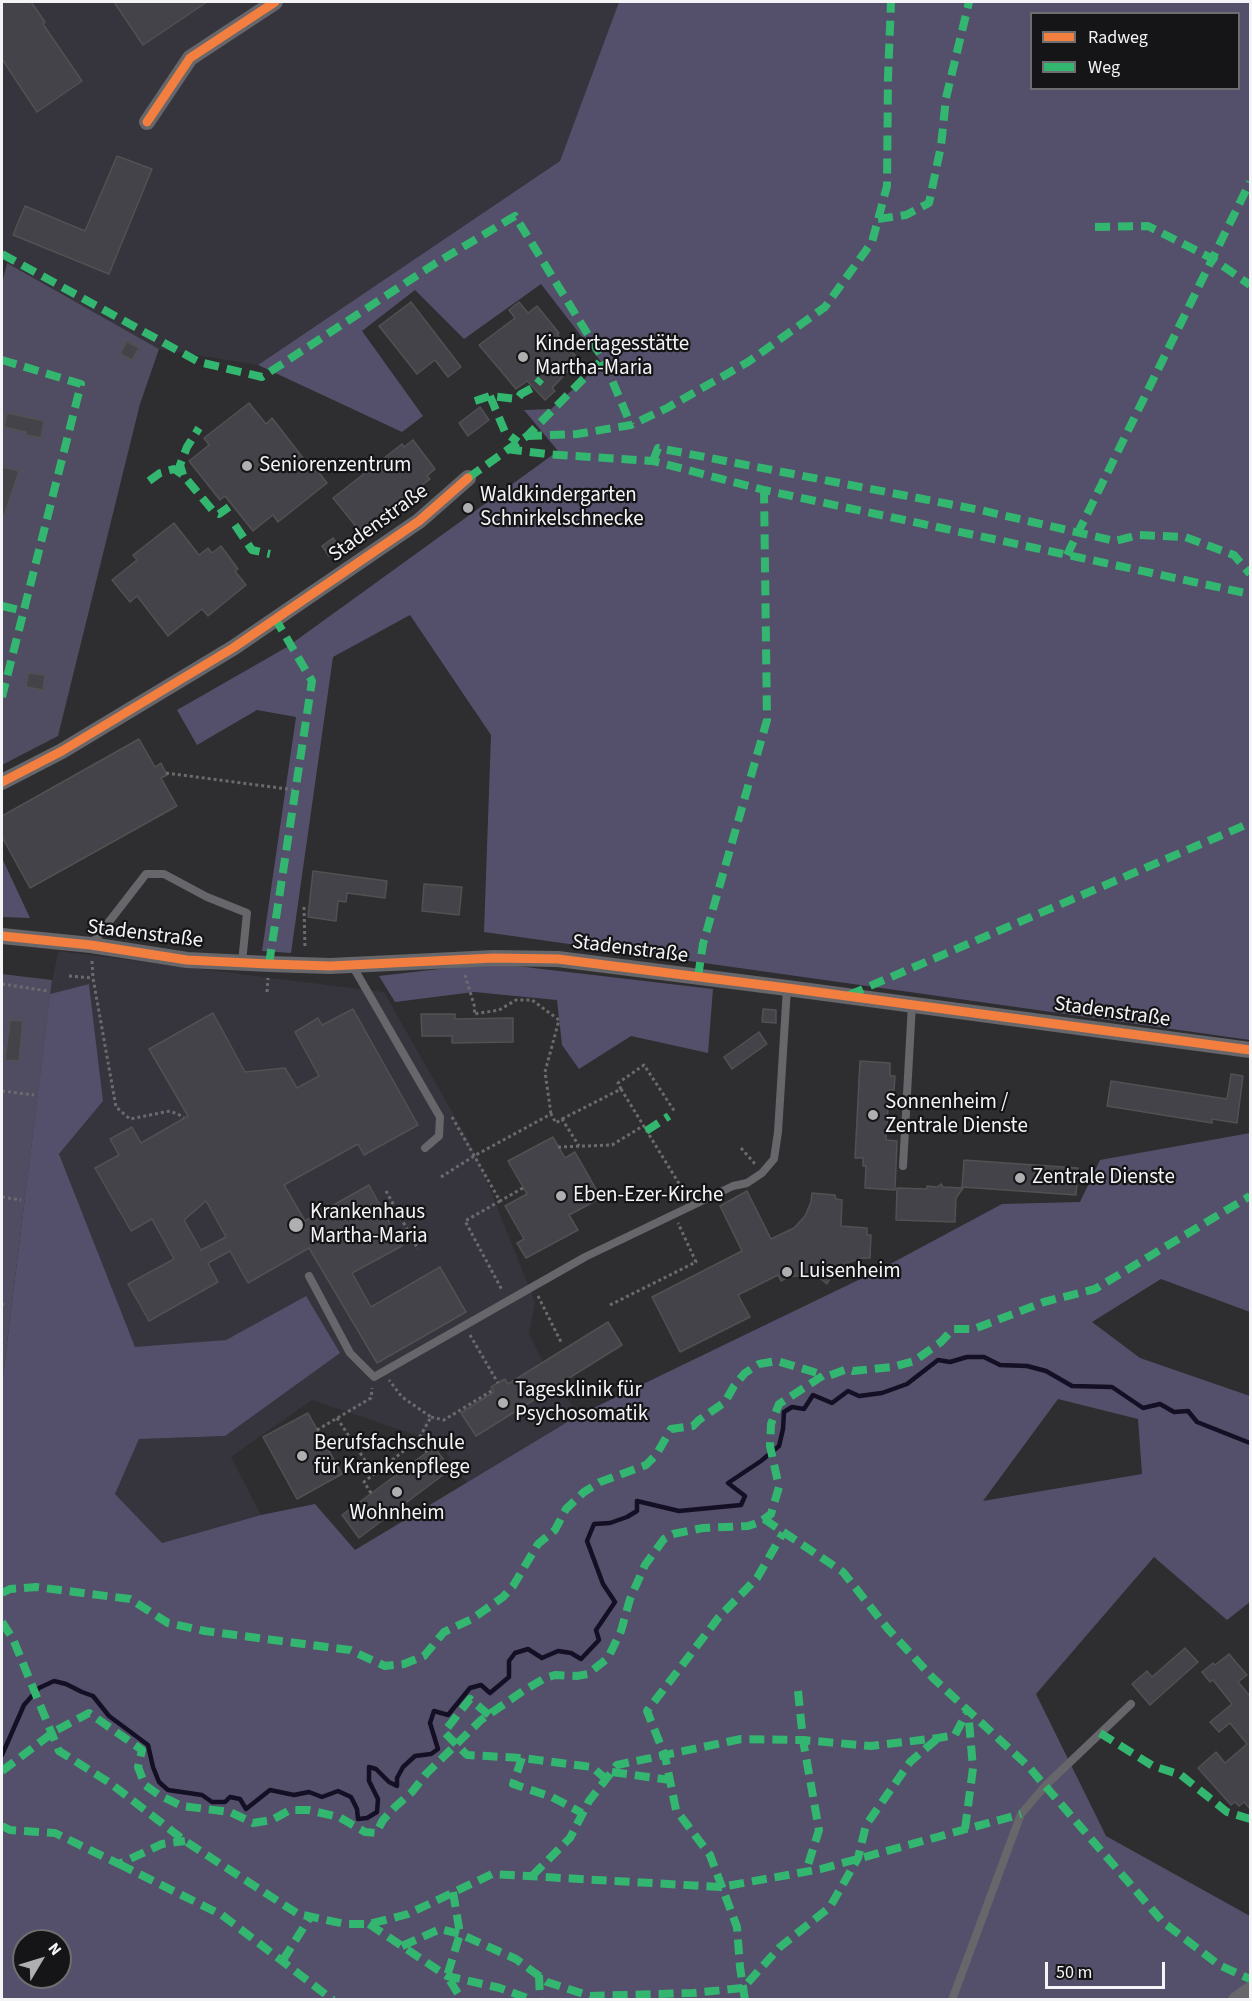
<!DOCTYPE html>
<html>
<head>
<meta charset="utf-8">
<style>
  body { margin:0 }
  #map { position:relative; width:1252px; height:2001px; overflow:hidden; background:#2e2d2f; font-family:"Source Sans 3",sans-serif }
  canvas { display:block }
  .frame { position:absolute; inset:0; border:3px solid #f4f3f6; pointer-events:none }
  .legend { position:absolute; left:1030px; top:12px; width:210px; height:78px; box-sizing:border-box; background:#151517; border:2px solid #6e6e70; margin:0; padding:8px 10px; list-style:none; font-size:18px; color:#f4f3f6 }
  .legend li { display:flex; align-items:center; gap:12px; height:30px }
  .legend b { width:30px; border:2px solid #6e6e70 }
  .north { position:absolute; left:12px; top:1929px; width:60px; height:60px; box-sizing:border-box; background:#151517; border:2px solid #6e6e70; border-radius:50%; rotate:52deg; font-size:16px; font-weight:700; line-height:24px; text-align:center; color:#f4f3f6 }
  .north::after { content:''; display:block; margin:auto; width:21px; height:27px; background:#afaeb0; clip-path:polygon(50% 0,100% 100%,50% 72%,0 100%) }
  .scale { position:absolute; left:1045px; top:1962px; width:120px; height:27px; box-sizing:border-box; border:3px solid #f4f3f6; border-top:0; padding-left:8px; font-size:18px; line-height:21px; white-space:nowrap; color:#f4f3f6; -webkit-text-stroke:4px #151517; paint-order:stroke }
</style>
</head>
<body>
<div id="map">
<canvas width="1252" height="2001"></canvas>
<div class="frame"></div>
<ul class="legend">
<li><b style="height:8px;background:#f27e40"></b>Radweg</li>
<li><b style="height:8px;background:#33b770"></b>Weg</li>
</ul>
<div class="north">N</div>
<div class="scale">50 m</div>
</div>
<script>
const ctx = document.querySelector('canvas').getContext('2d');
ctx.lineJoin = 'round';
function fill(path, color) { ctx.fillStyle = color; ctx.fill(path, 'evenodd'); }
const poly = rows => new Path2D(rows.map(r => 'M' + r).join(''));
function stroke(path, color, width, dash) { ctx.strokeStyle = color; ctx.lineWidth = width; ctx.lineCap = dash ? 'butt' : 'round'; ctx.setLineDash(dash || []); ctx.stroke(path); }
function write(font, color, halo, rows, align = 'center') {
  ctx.font = font + ' "Source Sans 3",sans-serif'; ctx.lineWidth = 4.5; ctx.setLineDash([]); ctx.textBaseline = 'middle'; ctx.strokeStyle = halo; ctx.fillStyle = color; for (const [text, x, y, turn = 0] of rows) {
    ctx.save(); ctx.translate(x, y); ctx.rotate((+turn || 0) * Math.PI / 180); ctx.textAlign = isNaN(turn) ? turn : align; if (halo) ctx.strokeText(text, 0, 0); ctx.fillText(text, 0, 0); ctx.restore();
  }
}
const built = poly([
  [2,2,619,2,560,161,258,365,159,349,2,260],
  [58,951,384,992,476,1154,535,1302,529,1334,543,1362,579,1415,467,1483,439,1443,312,1400,231,1457,261,1515,162,1543,115,1494,139,1439,225,1436,306,1296,226,1340,135,1348,59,1154,103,1101,89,984,50,994]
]);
const green = poly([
  [7,263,159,349,140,404,58,736,2,765,2,284],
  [2,974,52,980,2,1384]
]);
const forest = poly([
  [619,2,1250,2,1250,1040,484,932,491,735,410,615,333,657,291,953,262,951,296,717,257,710,197,745,177,710,287,647,558,451,524,410,551,409,602,363,541,284,464,339,415,290,362,331,423,416,402,432,258,365,560,161],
  [1032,14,1238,14,1238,88,1032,88],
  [2,858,30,918,2,917],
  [491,963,713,989,708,1053,631,1036,579,1069,562,1045,557,1000,474,992,395,1002,379,976],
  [89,984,103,1101,59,1154,135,1347,226,1340,306,1296,340,1353,225,1436,139,1439,115,1494,162,1543,261,1515,315,1504,355,1550,579,1415,879,1270,1002,1204,1080,1202,1100,1160,1250,1133,1250,1312,1161,1279,1092,1322,1140,1358,1250,1396,1250,1602,1227,1620,1154,1557,1036,1694,1106,1836,1250,1916,1250,1999,2,2000,2,1384,50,994],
  [1058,1399,1138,1419,1142,1474,983,1501],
  [24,1941,60,1941,60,1977,24,1977]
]);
const stream = poly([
  [2,1755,24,1705,39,1688,54,1681,66,1684,82,1692,93,1696,109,1716,148,1745,153,1767,159,1782,168,1790,202,1795,212,1802,225,1802,230,1797,240,1799,246,1809,270,1790,294,1795,309,1792,322,1797,338,1791,351,1797,357,1809,358,1819,367,1818,377,1812,378,1799,369,1781,369,1767,376,1769,389,1782,397,1786,397,1778,403,1767,415,1756,431,1754,438,1749,430,1723,434,1711,448,1715,470,1688,481,1685,490,1693,509,1677,509,1661,515,1653,528,1649,542,1658,558,1651,571,1653,581,1659,599,1640,596,1630,615,1602,603,1584,587,1541,594,1524,610,1523,627,1517,637,1511,637,1501,679,1511,741,1505,745,1496,728,1483,761,1461,779,1446,783,1429,784,1412,792,1407,804,1409,813,1395,832,1403,848,1391,859,1396,882,1393,907,1384,938,1360,950,1362,967,1357,984,1357,1000,1365,1027,1366,1046,1371,1072,1386,1112,1387,1143,1408,1160,1404,1174,1412,1188,1411,1197,1422,1250,1443]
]);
const building = poly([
  [2,2,31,2,45,22,43,24,82,81,37,112,2,59,2,2],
  [114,2,207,2,143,45,114,2],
  [117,156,152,169,109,274,13,235,25,206,85,231,117,156],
  [411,302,461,367,448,377,435,360,417,374,379,326,411,302],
  [519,302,528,313,537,306,559,333,557,334,579,360,552,388,555,391,545,400,527,381,516,389,479,345,515,318,509,310,519,302],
  [127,341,139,348,132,360,120,354,127,341],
  [249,403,266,424,272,418,314,472,317,470,327,483,278,522,273,515,253,531,225,496,220,500,189,461,209,445,204,438,249,403],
  [480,407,489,420,468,436,459,423,480,407],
  [7,413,44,421,41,438,26,435,26,432,4,427,7,413],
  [413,440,435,469,427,476,430,479,369,526,367,524,359,530,333,498,402,444,404,447,413,440],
  [2,467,19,471,4,516,2,515,2,467],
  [174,523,199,555,208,548,212,553,221,546,238,569,235,571,246,585,208,616,202,609,168,636,137,596,130,602,112,580,137,560,133,555,174,523],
  [333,538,340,548,329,556,322,546,333,538],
  [28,673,45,675,43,690,26,687,28,673],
  [139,739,155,767,161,763,167,775,161,778,177,806,30,888,2,837,2,816,139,739],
  [313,871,387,881,385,898,347,893,346,902,338,901,336,921,308,917,313,871],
  [424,884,462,887,459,915,422,911,424,884],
  [353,1009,418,1125,364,1155,358,1144,284,1185,305,1221,369,1185,402,1246,352,1273,371,1307,440,1267,466,1312,377,1363,309,1248,248,1283,230,1251,208,1263,218,1282,149,1321,128,1284,174,1259,152,1219,131,1231,95,1168,119,1155,110,1139,132,1127,141,1143,188,1116,149,1049,213,1013,245,1072,285,1068,297,1088,319,1076,295,1032,318,1018,322,1025,353,1009],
  [206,1201,226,1237,201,1250,184,1220,206,1201],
  [763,1009,776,1010,776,1023,762,1022,763,1009],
  [421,1014,455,1014,455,1019,513,1018,513,1042,452,1043,452,1036,422,1036,421,1014],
  [10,1020,23,1021,19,1061,5,1060,10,1020],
  [759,1032,767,1044,732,1069,724,1057,759,1032],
  [860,1061,890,1063,890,1076,895,1076,894,1090,889,1090,886,1140,897,1141,895,1190,865,1188,866,1166,863,1166,863,1158,855,1158,860,1061],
  [1231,1074,1243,1076,1237,1123,1212,1119,1212,1123,1107,1106,1111,1081,1227,1099,1231,1074],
  [553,1137,565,1158,575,1152,601,1198,569,1215,578,1230,526,1258,517,1243,524,1239,505,1206,527,1194,508,1161,553,1137],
  [964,1160,1078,1168,1076,1195,962,1187,964,1160],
  [941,1184,943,1187,963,1188,956,1198,955,1222,896,1220,897,1188,927,1189,927,1186,937,1187,941,1184],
  [747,1191,771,1239,794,1228,805,1216,811,1202,812,1193,835,1195,836,1199,842,1200,841,1226,867,1228,867,1235,871,1235,870,1258,863,1258,847,1263,833,1273,827,1284,820,1278,804,1275,788,1277,781,1281,778,1275,738,1295,750,1317,680,1352,652,1297,742,1251,720,1206,747,1191],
  [608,1322,622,1345,476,1436,461,1413,494,1392,491,1387,505,1379,508,1384,608,1322],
  [308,1413,342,1474,297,1499,263,1437,308,1413],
  [434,1447,451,1469,359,1538,342,1515,434,1447],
  [1185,1648,1198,1662,1150,1705,1132,1684,1147,1671,1152,1677,1185,1648],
  [1229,1654,1247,1675,1238,1682,1251,1697,1251,1810,1244,1802,1239,1806,1235,1802,1231,1805,1198,1768,1216,1752,1225,1763,1247,1744,1230,1723,1219,1732,1210,1722,1232,1704,1213,1680,1210,1682,1202,1672,1213,1663,1215,1665,1229,1654]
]);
const path = poly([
  [166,773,295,790],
  [304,907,305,949],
  [92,961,93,978,116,1107,130,1119,170,1111,184,1117],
  [465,975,475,1008,474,1014,499,1010,516,1000,532,1000,559,1020,545,1072,551,1114],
  [69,976,93,978],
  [2,984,48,991],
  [267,992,268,978],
  [621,1089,686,1195],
  [2,1091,34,1095],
  [452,1117,500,1201,523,1188],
  [562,1119,621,1089,618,1083,644,1065,675,1112],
  [558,1147,612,1145,643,1126],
  [741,1148,755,1164],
  [441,1177,474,1156,551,1114,556,1123,562,1119,579,1146],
  [386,1191,418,1249],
  [2,1197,21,1200],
  [500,1201,465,1221,502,1290],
  [538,1296,562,1344],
  [2,1304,4,1305],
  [610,1305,696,1262,678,1223],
  [470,1335,498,1383],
  [431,1417,444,1420,493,1390],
  [337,1418,374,1474,418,1440,431,1417,402,1397,389,1380],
  [317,1430,371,1398,372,1388],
  [418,1440,427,1452],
  [371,1493,364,1482,374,1474]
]);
const service = poly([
  [91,945,146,874,164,874,207,897,247,913,242,962],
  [352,965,440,1117,439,1136,425,1148],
  [903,1166,912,1004],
  [309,1276,350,1353,374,1377,585,1257,733,1186,747,1183,762,1173,774,1159,778,1132,787,988],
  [952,2000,1021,1814,1045,1786,1131,1704]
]);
const minor = poly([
  [147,122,190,58,275,2],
  [2,782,62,751,233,648,419,521,468,478],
  [2,936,91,945,187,960,269,964,330,966,494,958,558,959,787,988,1250,1050],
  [1236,2000,1250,1990]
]);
const quiet = poly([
  [878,219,906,215,929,203,941,146,946,98,969,2],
  [1095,227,1148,226,1213,259,1250,285],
  [2,254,199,362,262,377,436,263,515,216,603,359,631,425],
  [2,360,81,384,2,697],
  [490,396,505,432,518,442],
  [475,401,490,396,517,399,521,394,534,387,541,379],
  [527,436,577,434,631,425,667,408,748,362,825,307,872,242,887,186,888,77,891,2],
  [507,449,546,454,653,461,764,490,1250,594],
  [653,461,658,448,980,510,1115,541,1139,535,1185,537,1234,555,1250,574],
  [183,475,180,465,187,447,199,428],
  [468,478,527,436,603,359],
  [149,481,160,473,174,469,183,475,214,512,219,514,229,507],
  [235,525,252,550,270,554],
  [1067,555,1250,182],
  [2,606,23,611],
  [269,964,312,681,276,620],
  [698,977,703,944,767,720,764,490],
  [849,995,1250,823],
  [646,1131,669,1116],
  [764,1519,843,1572,888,1629,933,1678,1028,1766,1163,1922,1219,1965,1250,1979],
  [2,1593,10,1589,36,1587,130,1599,168,1623,205,1631,350,1650,385,1666,404,1664,424,1656,444,1632,472,1619,503,1597,513,1586,538,1544,555,1530,566,1509,584,1492,600,1482,646,1465,656,1455,671,1429,693,1426,699,1420,725,1402,734,1386,745,1373,759,1364,777,1361,824,1375],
  [2,1622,13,1639,59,1751,110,1783,185,1841,298,1914,345,1924,369,1924,408,1914,492,1874,721,1887,821,1869,1021,1814],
  [798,1691,803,1740,819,1830,806,1871],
  [489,1715,470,1699,444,1732,467,1755,522,1758,592,1767,606,1779],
  [1100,1733,1153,1766,1181,1775,1227,1812,1250,1819],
  [522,1758,513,1784,552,1797,582,1813],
  [2,1771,55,1731,89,1713,142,1750,138,1767,145,1785,159,1795,182,1806,230,1812,253,1823,272,1820,290,1810,308,1810,339,1817,365,1832,376,1833,383,1820,395,1807,412,1792,426,1774,481,1720,523,1691,545,1678,555,1675,577,1676,588,1674,608,1658,621,1631,630,1599,645,1565,664,1539,673,1534,703,1528,748,1526,760,1522,771,1514,779,1487,770,1446,771,1424,779,1404,824,1375,828,1376,847,1369,853,1371,893,1367,914,1361,941,1342,953,1329,974,1329,1044,1302,1095,1289,1250,1196],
  [612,1772,670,1780],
  [2,1826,10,1830,55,1833,119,1864,162,1844,185,1841],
  [965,1829,973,1768,968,1710],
  [119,1864,222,1915,333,2000],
  [532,1876,570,1838,589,1801,617,1765,741,1739,803,1740,871,1746,938,1738,955,1735,968,1710],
  [453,1892,460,1934,447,1976,462,2000],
  [369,1924,447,1976,500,1988,532,2000],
  [402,1946,440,1929,460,1934,516,1959,547,1982,590,1996,693,1993,743,1988,780,1947,830,1907,858,1858,866,1825,910,1762,938,1738],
  [283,1960,310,1917],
  [539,1975,540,2000],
  [745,2000,740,1967,737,1927,710,1855,676,1810,665,1756,647,1711,719,1617,757,1578,783,1533]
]);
const cycleway = poly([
  [147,122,190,58,275,2],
  [2,782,62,751,233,648,419,521,468,478],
  [2,936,91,945,187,960,269,964,330,966,494,958,558,959,787,988,1250,1050]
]);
const markers = [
  [523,357,6,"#afaeb0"],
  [247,466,6,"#afaeb0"],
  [468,508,6,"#afaeb0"],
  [873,1115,6,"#afaeb0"],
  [1020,1178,6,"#afaeb0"],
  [561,1196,6,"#afaeb0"],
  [296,1225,8,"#afaeb0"],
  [787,1272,6,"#afaeb0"],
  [503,1403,6,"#afaeb0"],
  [302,1456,6,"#afaeb0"],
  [397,1492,6,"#afaeb0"]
];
const poiNames = [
  ["Kindertagesstätte",535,345],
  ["Martha-Maria",535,369],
  ["Seniorenzentrum",259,466],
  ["Waldkindergarten",480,496],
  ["Schnirkelschnecke",480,520],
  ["Sonnenheim /",885,1103],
  ["Zentrale Dienste",885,1127],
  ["Zentrale Dienste",1032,1178],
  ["Eben-Ezer-Kirche",573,1196],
  ["Krankenhaus",310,1213],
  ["Martha-Maria",310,1237],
  ["Luisenheim",799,1272],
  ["Tagesklinik für",515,1391],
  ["Psychosomatik",515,1415],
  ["Berufsfachschule",314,1444],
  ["für Krankenpflege",314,1468],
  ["Wohnheim",397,1514,"center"]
];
const streetNames = [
  ["Stadenstraße",379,524,-36],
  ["Stadenstraße",145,935,7],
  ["Stadenstraße",630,950,7],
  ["Stadenstraße",1112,1013,8]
];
fill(built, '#36343d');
fill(green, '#504c61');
fill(forest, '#54506b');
stroke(stream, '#150f26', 4.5);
fill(building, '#45434a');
stroke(building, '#515152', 1.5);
stroke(path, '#6b6b6e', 3, [3, 3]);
stroke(service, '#67666a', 8);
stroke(minor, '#67666a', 16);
stroke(quiet, '#33b770', 8, [15, 8]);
stroke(cycleway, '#f27e40', 9);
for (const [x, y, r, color] of markers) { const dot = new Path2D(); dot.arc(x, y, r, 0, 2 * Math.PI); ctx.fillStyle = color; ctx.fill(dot); stroke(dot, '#151517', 2); }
write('21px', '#f4f3f6', '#151517', poiNames, 'left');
write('21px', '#f4f3f6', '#151517', streetNames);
</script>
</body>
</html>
